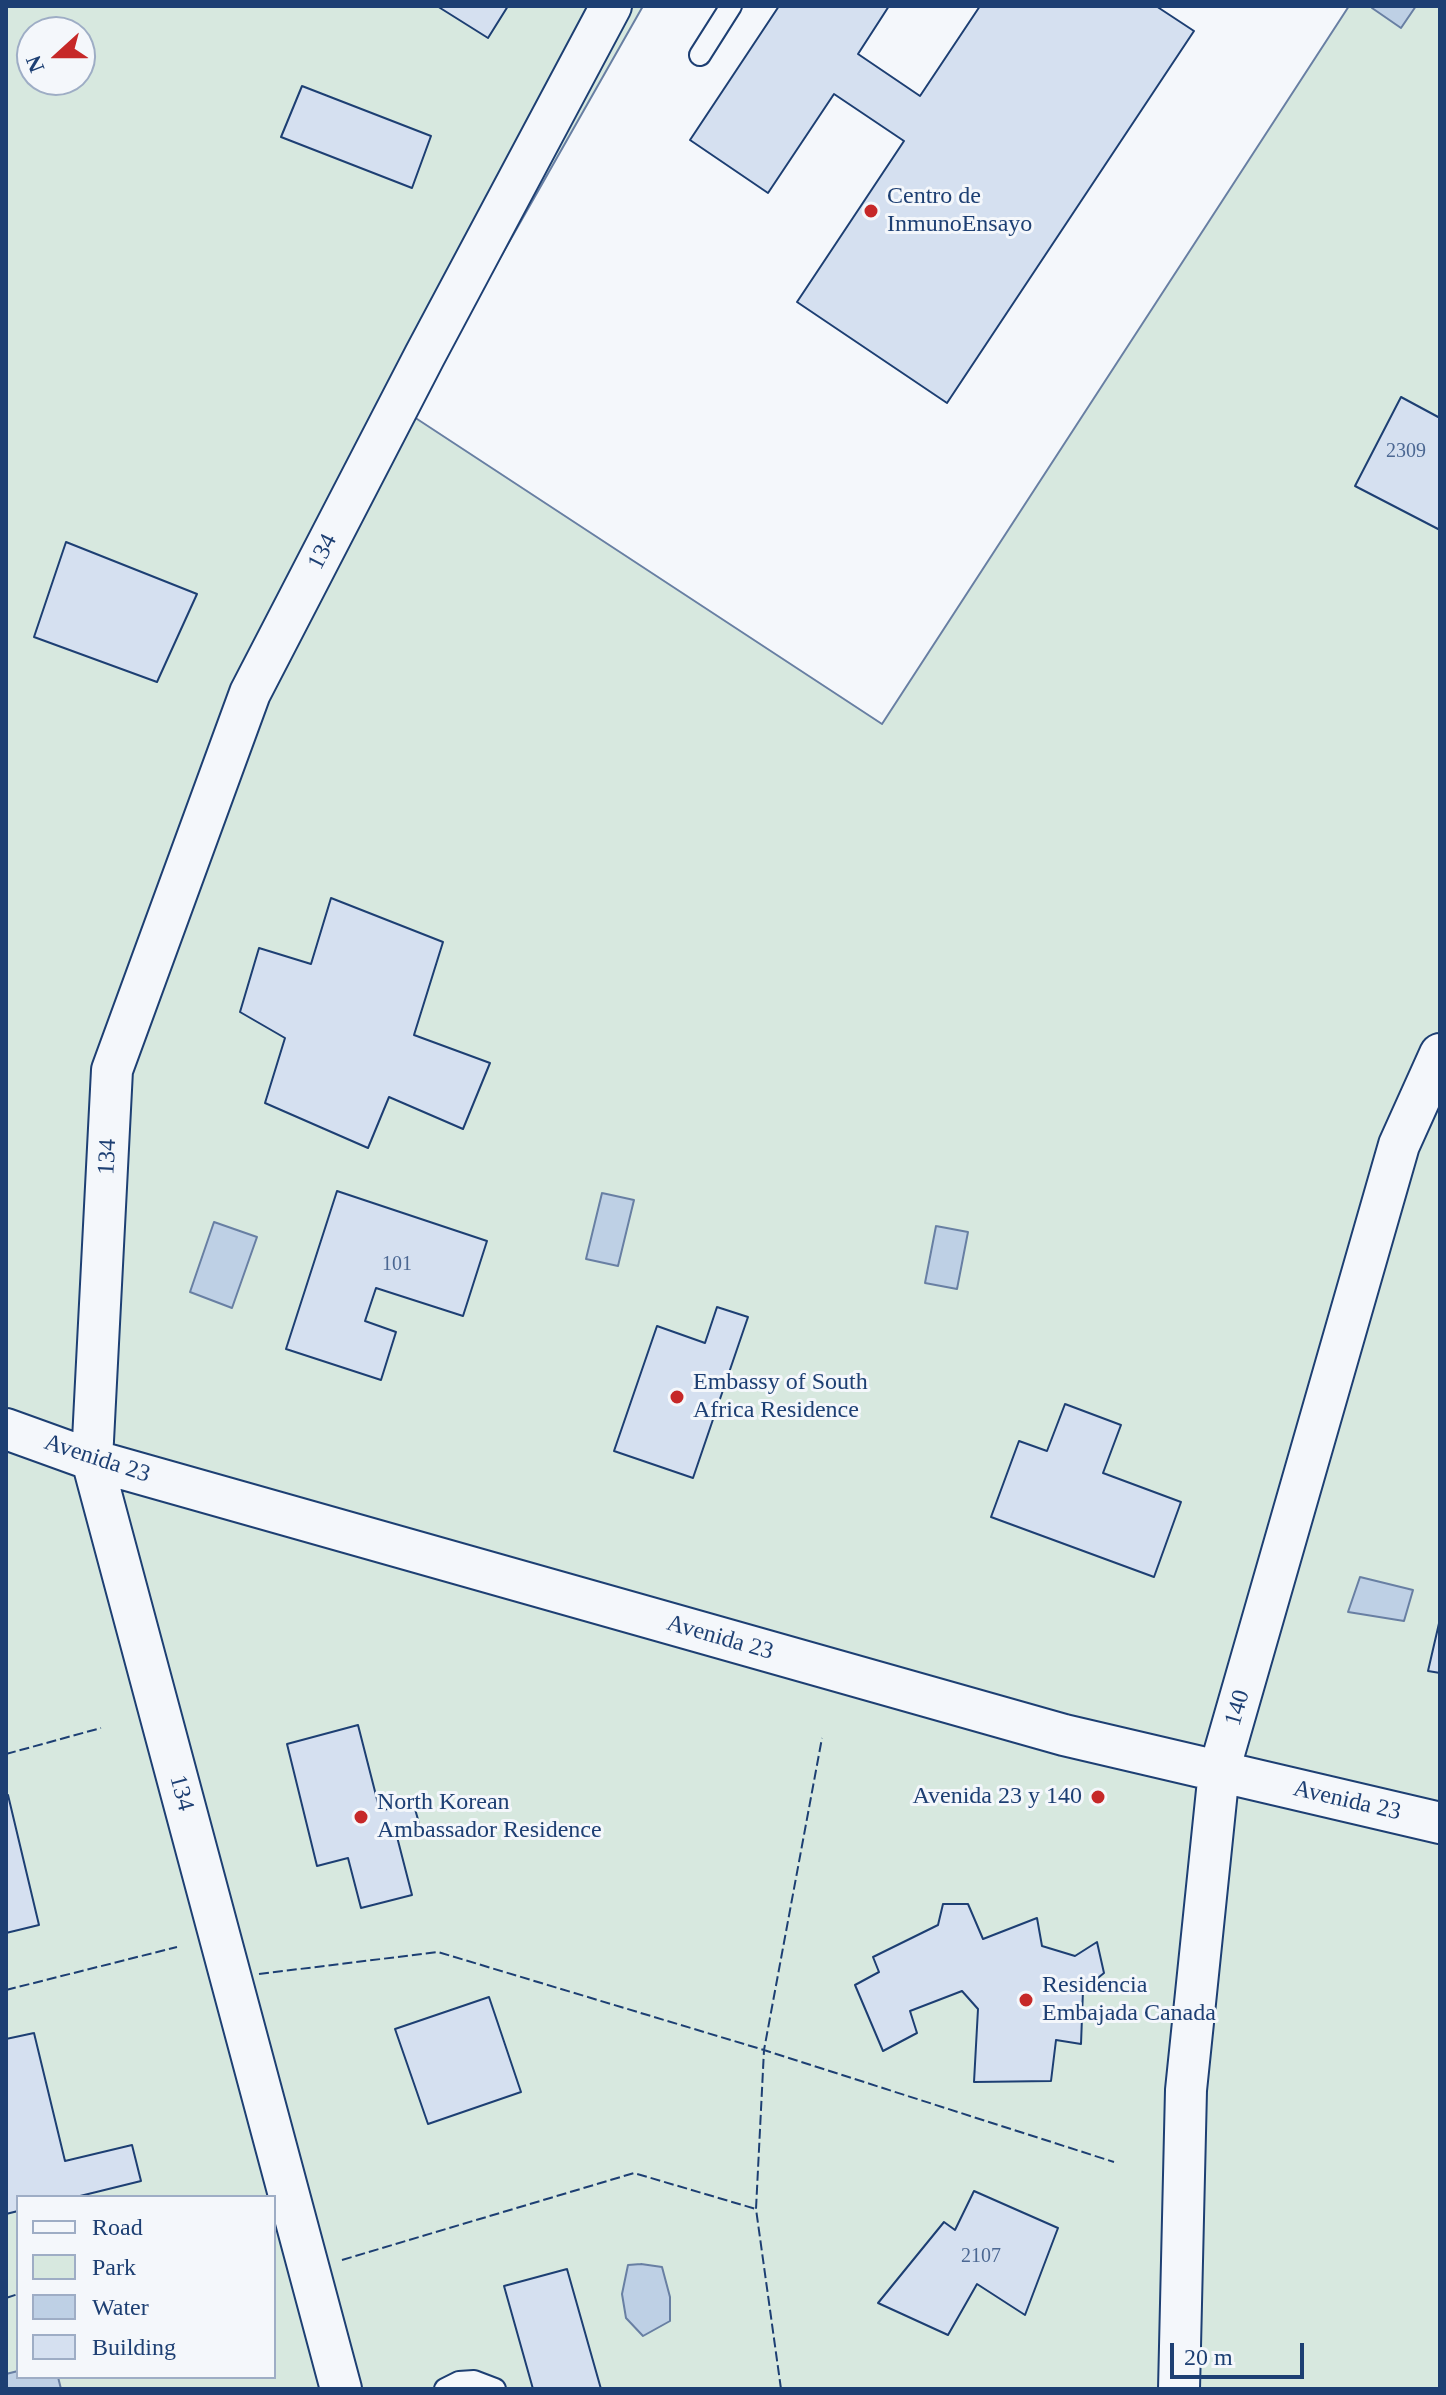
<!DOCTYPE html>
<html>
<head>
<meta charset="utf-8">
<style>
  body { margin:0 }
  #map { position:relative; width:1446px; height:2395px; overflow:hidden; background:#f4f7fb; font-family:Georgia,serif }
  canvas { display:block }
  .frame { position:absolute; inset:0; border:8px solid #1d3f73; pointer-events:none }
  .legend { position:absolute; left:16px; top:2195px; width:260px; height:184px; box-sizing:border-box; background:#f4f7fb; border:2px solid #9eadc5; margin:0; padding:10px 14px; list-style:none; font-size:24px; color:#1d3f73 }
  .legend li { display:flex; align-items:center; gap:16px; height:40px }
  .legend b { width:40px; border:2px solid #9eadc5 }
  .north { position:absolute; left:16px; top:16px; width:80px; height:80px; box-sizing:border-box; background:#f4f7fb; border:2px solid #9eadc5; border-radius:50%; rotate:249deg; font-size:22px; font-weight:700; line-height:32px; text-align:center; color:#1d3f73 }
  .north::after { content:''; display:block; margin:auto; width:28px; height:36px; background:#c62828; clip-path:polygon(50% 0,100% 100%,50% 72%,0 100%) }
  .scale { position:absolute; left:1170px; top:2343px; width:134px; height:36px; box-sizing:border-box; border:4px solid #1d3f73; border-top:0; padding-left:10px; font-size:24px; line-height:28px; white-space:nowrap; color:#1d3f73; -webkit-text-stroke:6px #f4f7fb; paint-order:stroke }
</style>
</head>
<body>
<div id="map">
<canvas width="1446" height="2395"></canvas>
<div class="frame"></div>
<ul class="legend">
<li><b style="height:10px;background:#f4f7fb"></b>Road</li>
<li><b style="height:22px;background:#d7e8df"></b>Park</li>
<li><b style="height:22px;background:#bed0e5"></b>Water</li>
<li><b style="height:22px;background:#d5e0f0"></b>Building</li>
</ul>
<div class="north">N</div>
<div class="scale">20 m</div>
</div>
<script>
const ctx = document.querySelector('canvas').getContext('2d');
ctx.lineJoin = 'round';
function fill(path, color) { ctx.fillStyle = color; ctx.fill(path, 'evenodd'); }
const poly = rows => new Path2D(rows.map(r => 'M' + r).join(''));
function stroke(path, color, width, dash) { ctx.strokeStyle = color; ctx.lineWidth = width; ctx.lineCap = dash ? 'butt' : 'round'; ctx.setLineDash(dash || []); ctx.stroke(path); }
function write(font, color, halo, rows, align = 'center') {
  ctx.font = font + ' Georgia,serif'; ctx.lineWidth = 6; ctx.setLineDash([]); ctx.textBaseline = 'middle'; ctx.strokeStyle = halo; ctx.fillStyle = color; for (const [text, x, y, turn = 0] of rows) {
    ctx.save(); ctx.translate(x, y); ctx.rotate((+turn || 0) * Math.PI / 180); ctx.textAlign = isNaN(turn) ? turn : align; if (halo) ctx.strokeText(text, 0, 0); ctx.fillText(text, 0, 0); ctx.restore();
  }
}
const green = poly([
  [6,6,643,6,411,415,882,724,1349,6,1440,6,1440,2389,6,2389,6,6],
  [32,32,80,32,80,80,32,80,32,32],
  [18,2197,274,2197,274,2377,18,2377,18,2197]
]);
const water = poly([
  [1373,6,1416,6,1401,28,1372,8,1373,6],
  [602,1193,634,1200,618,1266,586,1259,602,1193],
  [214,1222,257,1237,232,1308,190,1292,214,1222],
  [936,1226,968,1232,957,1289,925,1283,936,1226],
  [1360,1577,1413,1590,1404,1621,1348,1612,1360,1577],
  [641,2264,662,2267,670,2297,670,2321,643,2336,626,2318,622,2294,628,2265,641,2264],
  [18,2371,18,2377,58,2377,61,2389,6,2389,6,2374,18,2371]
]);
const building = poly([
  [437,6,508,6,488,38,437,6],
  [779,6,889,6,858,54,920,96,980,6,1156,6,1194,31,947,403,797,302,904,141,834,94,768,193,690,140,779,6],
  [302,86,431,136,412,188,281,137,302,86],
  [1401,397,1440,418,1440,530,1355,486,1401,397],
  [66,542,197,594,157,682,34,637,66,542],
  [331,898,443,942,414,1035,490,1063,463,1129,389,1097,368,1148,265,1103,285,1038,240,1012,259,948,311,964,331,898],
  [337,1191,487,1241,463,1316,376,1288,365,1321,396,1332,381,1380,286,1349,337,1191],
  [717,1307,748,1317,693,1478,614,1451,657,1326,705,1343,717,1307],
  [1065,1404,1121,1425,1103,1473,1181,1502,1154,1577,991,1517,1019,1441,1047,1451,1065,1404],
  [1440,1619,1440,1673,1428,1671,1440,1619],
  [358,1725,380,1811,413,1802,419,1823,395,1829,412,1895,361,1908,348,1858,317,1866,287,1744,358,1725],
  [8,1795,39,1925,6,1933,6,1796,8,1795],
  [943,1904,968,1904,983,1939,1037,1918,1042,1946,1075,1956,1097,1942,1104,1973,1083,1990,1081,2044,1056,2040,1051,2081,974,2082,978,2009,962,1991,910,2011,917,2033,883,2051,855,1985,879,1972,873,1957,938,1925,943,1904],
  [489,1997,521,2092,428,2124,395,2029,489,1997],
  [34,2033,65,2161,132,2145,141,2181,76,2197,18,2197,18,2211,6,2214,6,2039,34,2033],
  [974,2191,1058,2228,1025,2315,977,2284,948,2335,878,2303,944,2222,955,2230,974,2191],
  [567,2269,601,2389,533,2389,504,2286,567,2269]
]);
const service = poly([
  [700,55,731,6],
  [445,2389,459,2382,474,2381,495,2389]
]);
const minor = poly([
  [6,1429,92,1460,1064,1735,1440,1823],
  [341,2389,92,1460,112,1070,250,693,425,355,611,6],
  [1179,2389,1186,2090,1219,1771,1399,1145,1440,1054]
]);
const fence = poly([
  [6,1754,101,1728],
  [259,1974,438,1952,764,2050,1114,2162],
  [6,1990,177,1947],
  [342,2260,634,2173,756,2209],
  [6,2298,18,2294],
  [781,2389,756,2209,764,2050,822,1738]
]);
const markers = [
  [871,211,8,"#c62828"],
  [677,1397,8,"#c62828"],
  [1098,1797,8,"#c62828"],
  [361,1817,8,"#c62828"],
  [1026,2000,8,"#c62828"]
];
const numberNames = [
  ["2309",1406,452],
  ["101",397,1265],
  ["2107",981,2257]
];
const poiNames = [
  ["Centro de",887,197],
  ["InmunoEnsayo",887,225],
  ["Embassy of South",693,1383],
  ["Africa Residence",693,1411],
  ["Avenida 23 y 140",1082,1797,"right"],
  ["North Korean",377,1803],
  ["Ambassador Residence",377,1831],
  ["Residencia",1042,1986],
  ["Embajada Canada",1042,2014]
];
const streetNames = [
  ["134",323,552,-63],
  ["134",108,1157,-87],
  ["Avenida 23",97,1459,18],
  ["Avenida 23",720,1638,16],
  ["140",1238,1708,-74],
  ["134",181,1793,75],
  ["Avenida 23",1347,1801,13]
];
fill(green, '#d7e8df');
stroke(green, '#687fa3', 2);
fill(water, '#bed0e5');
stroke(water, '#687fa3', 2);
fill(building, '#d5e0f0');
stroke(building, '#1d3f73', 2);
stroke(service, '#1d3f73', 24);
stroke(minor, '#1d3f73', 44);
stroke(service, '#f4f7fb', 20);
stroke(minor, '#f4f7fb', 40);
stroke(fence, '#1d3f73', 2, [10, 4]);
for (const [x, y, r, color] of markers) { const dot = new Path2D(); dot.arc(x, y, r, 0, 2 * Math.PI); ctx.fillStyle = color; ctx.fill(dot); stroke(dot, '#f4f7fb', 3); }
write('20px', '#4b6792', null, numberNames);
write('24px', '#1d3f73', '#f4f7fb', poiNames, 'left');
write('24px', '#1d3f73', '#f4f7fb', streetNames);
</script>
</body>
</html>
